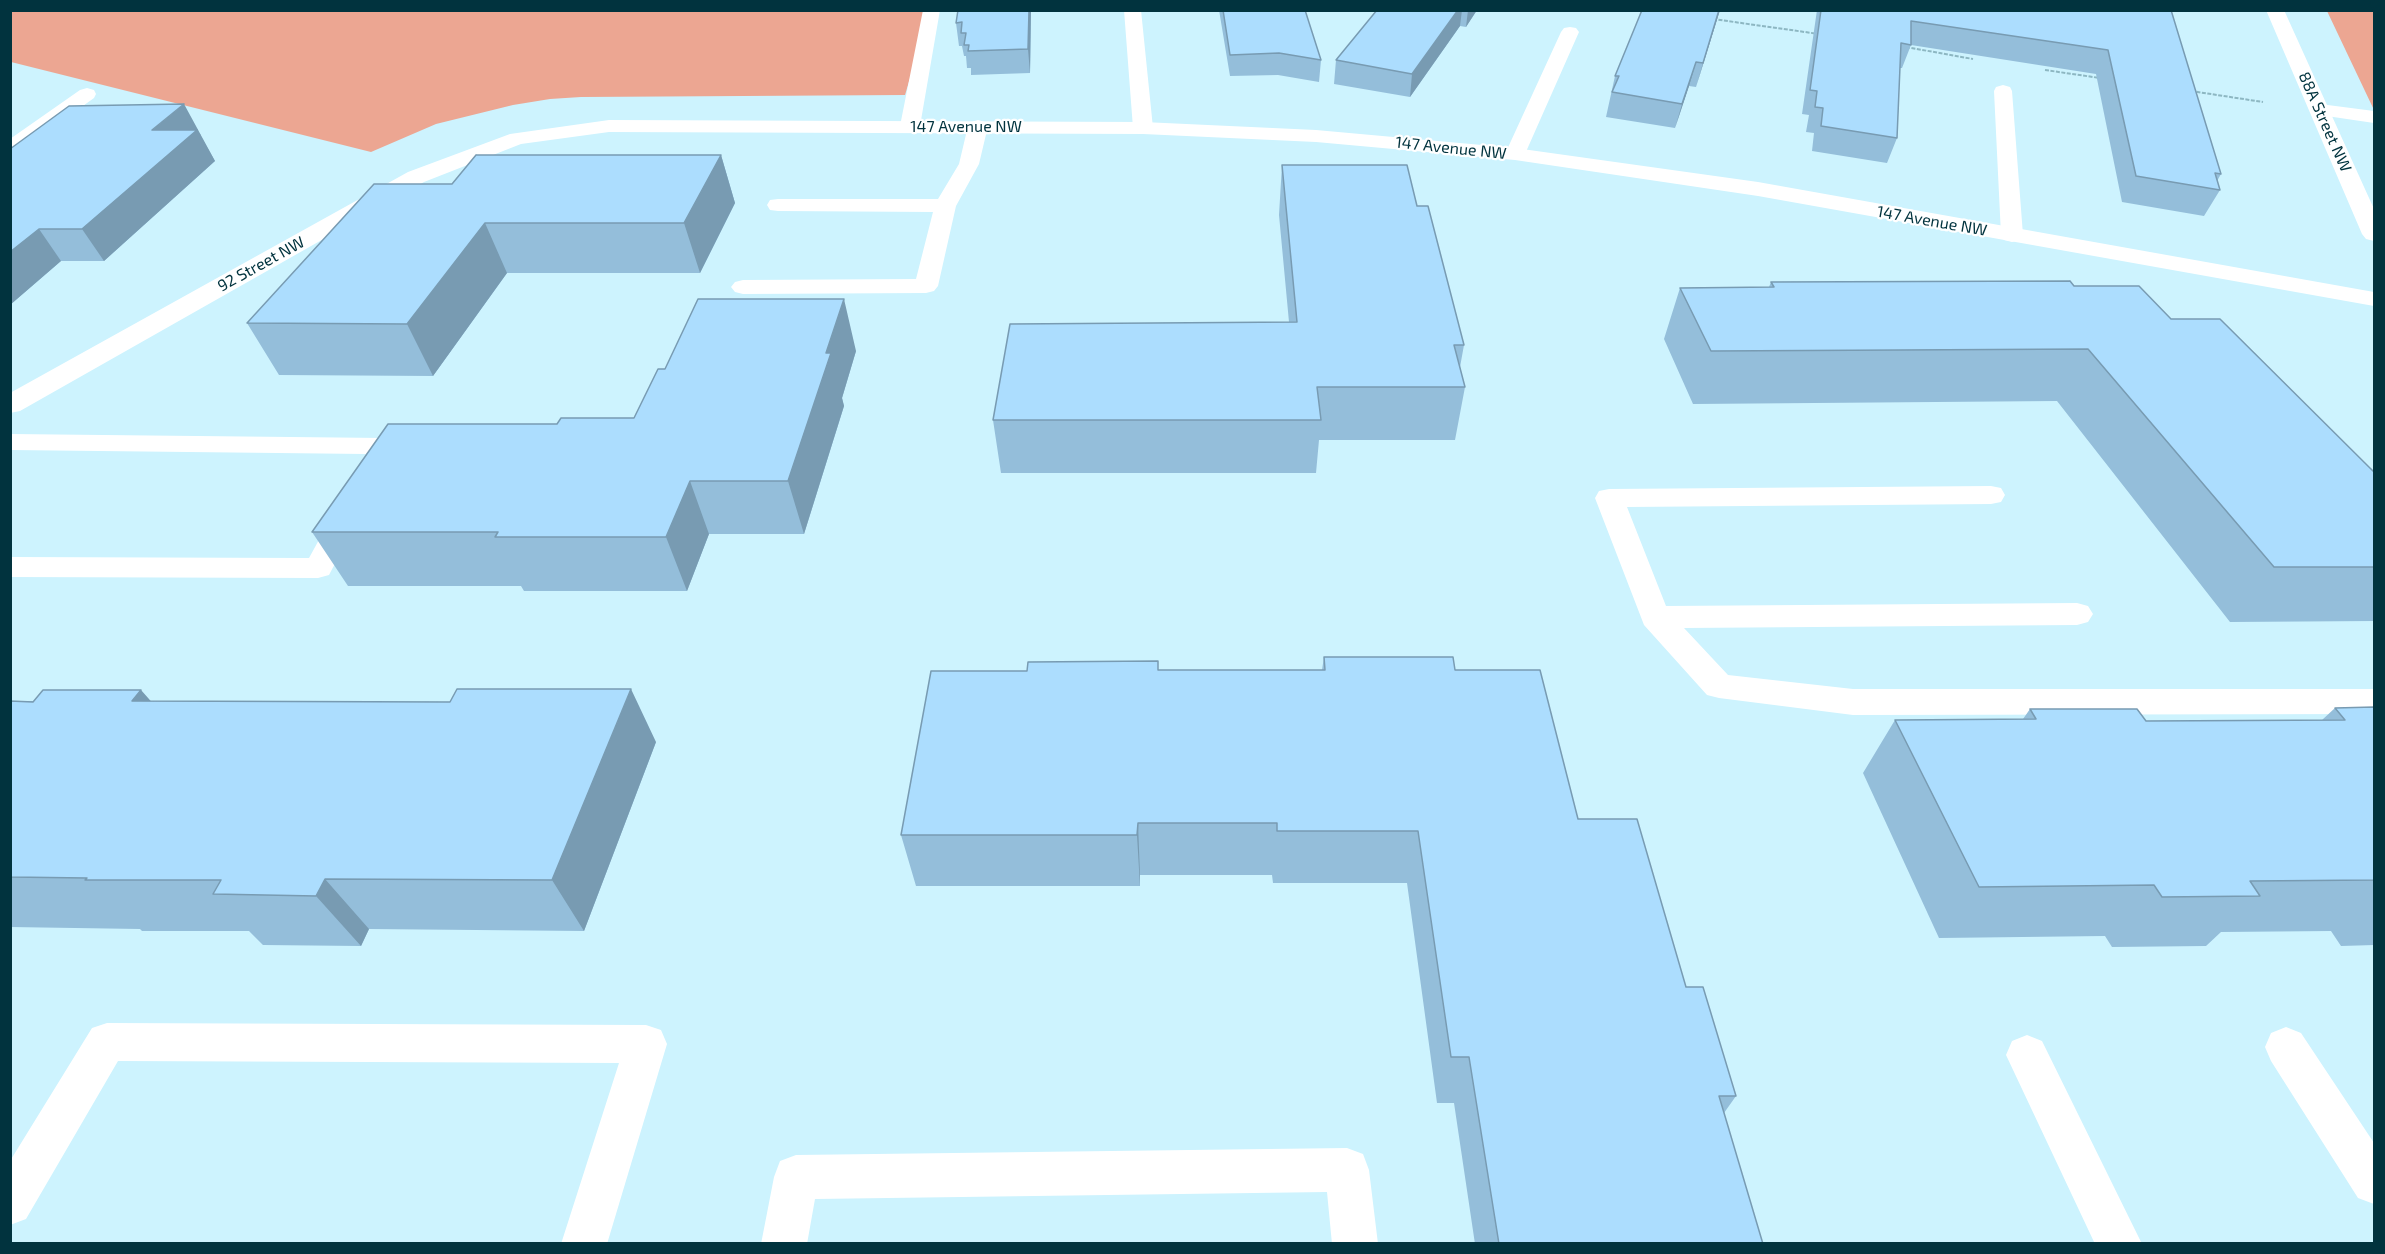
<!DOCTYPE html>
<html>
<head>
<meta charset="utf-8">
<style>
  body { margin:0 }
  #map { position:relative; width:2385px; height:1254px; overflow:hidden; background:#cdf3fe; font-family:"Exo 2",sans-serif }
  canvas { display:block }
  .frame { position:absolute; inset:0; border:12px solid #01333e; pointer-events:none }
</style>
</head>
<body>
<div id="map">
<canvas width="2385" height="1254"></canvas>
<div class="frame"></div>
</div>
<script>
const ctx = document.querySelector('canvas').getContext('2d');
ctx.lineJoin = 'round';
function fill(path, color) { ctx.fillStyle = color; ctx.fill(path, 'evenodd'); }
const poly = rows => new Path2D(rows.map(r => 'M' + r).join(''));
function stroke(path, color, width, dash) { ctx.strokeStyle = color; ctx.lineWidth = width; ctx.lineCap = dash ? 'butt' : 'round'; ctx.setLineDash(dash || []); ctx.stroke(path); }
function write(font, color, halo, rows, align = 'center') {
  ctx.font = font + ' "Exo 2",sans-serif'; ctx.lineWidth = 4.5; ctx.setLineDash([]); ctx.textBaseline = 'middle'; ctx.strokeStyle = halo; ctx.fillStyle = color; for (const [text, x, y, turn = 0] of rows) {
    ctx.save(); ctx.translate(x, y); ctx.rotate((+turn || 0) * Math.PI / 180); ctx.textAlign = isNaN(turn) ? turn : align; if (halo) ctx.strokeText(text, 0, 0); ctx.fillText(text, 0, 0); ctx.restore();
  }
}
const green = poly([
  [10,11,930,11,905,95,581,97,550,99,513,105,436,124,371,152,11,62],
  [2327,11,2374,11,2374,110]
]);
const path = poly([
  [1713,19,1819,34],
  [1906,47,1973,59],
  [2045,70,2100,78],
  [2191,91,2263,102]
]);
const service = poly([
  [923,10,940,10,920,126,917,130,910,132,903,130,900,126,923,10],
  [1124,10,1141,10,1153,128,1150,132,1143,134,1136,132,1133,128,1124,10],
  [1570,27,1576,28,1579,32,1525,154,1522,158,1508,158,1505,154,1561,32,1564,28,1570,27],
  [2003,85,2010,87,2012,91,2023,235,2020,240,2012,242,2004,240,2001,235,1994,91,1996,87,2003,85],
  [87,88,94,90,96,94,94,98,17,153,10,155,10,139,80,90,87,88],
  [2320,104,2374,111,2374,123,2313,114,2310,110,2313,106,2320,104],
  [978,120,985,122,988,126,979,164,956,206,938,286,934,291,926,293,743,294,735,292,731,287,735,282,743,280,916,279,933,212,778,211,770,210,767,205,770,200,778,199,938,199,959,164,968,126,971,122,978,120],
  [10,434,384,438,394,440,398,446,379,479,369,482,359,479,355,473,366,454,10,450,10,434],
  [1991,486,2001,488,2005,495,2001,502,1991,504,1627,507,1666,606,2077,603,2088,606,2093,614,2088,622,2077,625,1684,628,1728,675,1853,689,2374,689,2374,714,1853,715,1719,698,1707,695,1644,625,1595,498,1599,491,1609,489,1991,486],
  [347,504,357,507,361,514,329,575,318,578,10,577,10,557,309,558,337,507,347,504],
  [107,1023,646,1025,661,1030,667,1044,607,1244,561,1244,619,1063,118,1061,26,1219,10,1225,10,1161,92,1028,107,1023],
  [2286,1027,2301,1033,2374,1143,2374,1204,2358,1198,2271,1061,2265,1047,2271,1033,2286,1027],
  [2027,1035,2042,1041,2142,1244,2095,1244,2006,1055,2012,1041,2027,1035],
  [1347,1148,1363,1154,1369,1170,1378,1244,1332,1244,1327,1192,815,1199,807,1244,761,1244,774,1177,780,1161,796,1155,1347,1148]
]);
const minor = poly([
  [2266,10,2284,10,2374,209,2374,241,2366,239,2362,234,2266,10],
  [609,120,1143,122,1316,130,1515,148,1758,182,2374,292,2374,306,1758,196,1515,160,1316,142,1143,134,609,132,521,144,424,182,20,411,10,413,10,393,408,172,510,134,609,120]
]);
const wall = poly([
  [958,10,1031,10,1030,73,971,75,971,68,967,68,966,56,964,56,962,46,959,46,956,23],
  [1219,10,1305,10,1321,60,1319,82,1278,75,1230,76],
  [1377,10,1477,10,1466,27,1460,26,1410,97,1334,84,1336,60],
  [1720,10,1696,87,1689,86,1675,128,1606,117,1615,76],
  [1817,10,2171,10,2221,174,2217,181,2220,190,2204,216,2122,202,2096,74,1911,45,1902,68,1900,68,1897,138,1887,163,1812,151,1814,133,1806,132,1809,115,1802,114],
  [201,134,200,135,215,161,104,261,61,261,10,305,10,149],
  [721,155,735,203,700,273,507,273,433,376,279,375,247,323,452,184],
  [1282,165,1417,206,1464,345,1460,367,1465,387,1455,440,1319,440,1316,473,1001,473,993,420,1289,322,1279,215],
  [1771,282,2074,286,2171,319,2374,472,2374,621,2230,622,2057,401,1693,404,1664,339,1680,288,1769,287],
  [856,351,842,398,844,406,804,534,709,534,687,591,524,591,521,586,348,586,312,532,557,424,634,418,665,369],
  [1324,657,1455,670,1578,819,1686,987,1736,1096,1724,1113,1763,1244,1475,1244,1454,1103,1437,1103,1407,883,1273,883,1272,875,1140,875,1140,886,916,886,901,835,1158,670,1322,670],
  [10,701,151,701,656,742,584,931,369,929,361,946,263,945,249,931,142,931,140,929,10,927],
  [2374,707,2374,945,2341,946,2331,931,2221,932,2206,946,2112,947,2105,936,1939,938,1863,773,1895,720,2023,719,2030,709,2146,721,2322,720,2335,708]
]);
const shadedWall = poly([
  [1029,10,1031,10,1030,73,1028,49],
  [1458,10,1462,10,1460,26,1410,97,1412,74],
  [1468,10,1477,10,1466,27],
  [1719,10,1720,10,1696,87,1703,63],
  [1696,62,1689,86,1675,128,1682,104],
  [184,104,215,161,104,261,82,229,152,130],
  [721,155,735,203,700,273,684,223],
  [485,223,507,273,433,376,407,324],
  [39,229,61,261,10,305,10,252],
  [844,299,856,351,842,398,844,406,804,534,788,481,826,353],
  [690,481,709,534,687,591,666,537],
  [631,689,656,742,584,931,552,880],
  [141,690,188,743,132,701],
  [1138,823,1140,875,1140,886,1137,835],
  [325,879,369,929,361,946,316,896]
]);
const building = poly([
  [958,10,1029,10,1028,49,968,51,969,45,964,45,966,33,961,33,962,22,956,23,958,10],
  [1223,10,1305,10,1321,60,1279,53,1230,55,1223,10],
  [1377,10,1458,10,1412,74,1336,60,1377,10],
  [1642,10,1719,10,1703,63,1696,62,1682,104,1612,92,1619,76,1615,76,1642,10],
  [1821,10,2171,10,2221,174,2215,173,2220,190,2136,176,2108,50,1911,21,1911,45,1901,43,1897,138,1821,126,1823,108,1815,107,1817,91,1810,90,1821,10],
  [184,104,152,130,197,130,82,229,39,229,10,252,10,149,69,106,184,104],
  [476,155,721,155,684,223,485,223,407,324,247,323,374,184,452,184,476,155],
  [1282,165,1407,165,1417,206,1428,206,1464,345,1454,345,1465,387,1317,387,1321,420,993,420,1010,324,1297,322,1282,165],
  [2070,281,2074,286,2139,286,2171,319,2220,319,2374,472,2374,567,2274,567,2088,349,1711,351,1680,288,1774,287,1771,282,2070,281],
  [698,299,844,299,826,353,831,353,788,481,690,481,666,537,495,537,498,532,312,532,388,424,557,424,561,418,634,418,658,369,665,369,698,299],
  [1324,657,1453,657,1455,670,1540,670,1578,819,1637,819,1686,987,1703,987,1736,1096,1719,1096,1763,1244,1499,1244,1469,1057,1451,1057,1418,831,1277,831,1277,823,1138,823,1137,835,901,835,931,671,1027,671,1028,662,1158,661,1158,670,1325,670,1324,657],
  [457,689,631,689,552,880,325,879,316,896,213,894,221,880,85,880,87,878,10,877,10,701,33,702,43,690,141,690,132,701,450,702,457,689],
  [2374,707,2374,880,2250,881,2260,896,2162,897,2154,885,1979,887,1895,720,2036,719,2030,709,2137,709,2146,721,2345,720,2335,708,2374,707]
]);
const farStreetnames = [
  ["88A Street NW",2325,122,66],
  ["147 Avenue NW",966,127],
  ["147 Avenue NW",1451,148,6],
  ["147 Avenue NW",1932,221,10],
  ["92 Street NW",261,264,-29]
];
fill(green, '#eca692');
stroke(path, '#8db7c2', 2, [4, 1.5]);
fill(service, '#fff');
fill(minor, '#fff');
fill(wall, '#94beda');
fill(shadedWall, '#789bb2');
fill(building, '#acddfe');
stroke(building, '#789bb2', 1.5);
write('16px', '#01333e', '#fff', farStreetnames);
</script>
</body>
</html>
